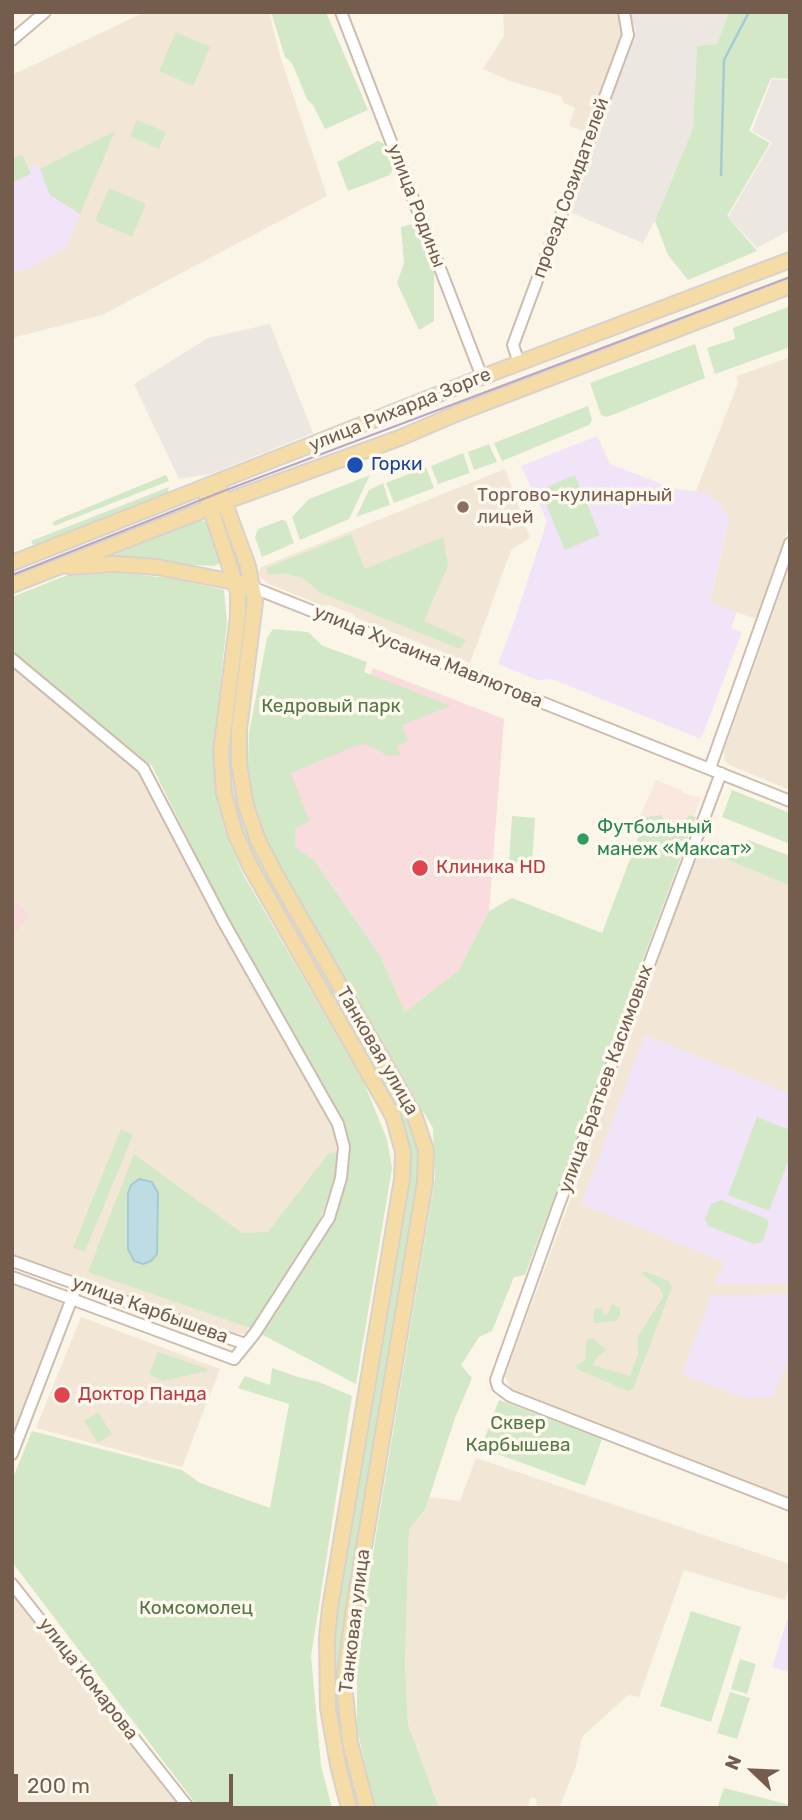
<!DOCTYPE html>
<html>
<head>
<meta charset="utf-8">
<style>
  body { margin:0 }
  #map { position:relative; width:802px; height:1820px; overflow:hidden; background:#fbf5e8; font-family:Rubik,sans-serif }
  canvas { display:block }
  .frame { position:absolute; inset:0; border:14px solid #745d4d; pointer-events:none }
  .north { position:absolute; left:718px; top:1736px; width:70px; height:70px; -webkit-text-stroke:5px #fef9ee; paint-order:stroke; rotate:293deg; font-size:19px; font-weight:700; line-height:28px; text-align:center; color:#745d4d }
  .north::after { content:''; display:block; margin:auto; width:24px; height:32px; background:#745d4d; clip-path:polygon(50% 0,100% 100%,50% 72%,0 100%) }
  .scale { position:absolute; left:14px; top:1774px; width:219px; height:32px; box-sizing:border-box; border:4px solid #745d4d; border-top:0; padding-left:9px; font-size:21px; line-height:24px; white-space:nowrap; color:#745d4d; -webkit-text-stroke:5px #fef9ee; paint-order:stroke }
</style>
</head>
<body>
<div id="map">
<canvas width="802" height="1820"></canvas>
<div class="frame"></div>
<div class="north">N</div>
<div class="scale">200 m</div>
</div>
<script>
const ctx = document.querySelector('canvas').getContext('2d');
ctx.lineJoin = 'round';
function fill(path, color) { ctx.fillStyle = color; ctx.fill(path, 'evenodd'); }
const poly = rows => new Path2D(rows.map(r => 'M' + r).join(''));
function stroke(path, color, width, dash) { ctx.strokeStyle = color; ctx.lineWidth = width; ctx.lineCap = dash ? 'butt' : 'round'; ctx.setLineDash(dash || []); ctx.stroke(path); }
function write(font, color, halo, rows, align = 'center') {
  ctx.font = font + ' Rubik,sans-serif'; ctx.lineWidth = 7; ctx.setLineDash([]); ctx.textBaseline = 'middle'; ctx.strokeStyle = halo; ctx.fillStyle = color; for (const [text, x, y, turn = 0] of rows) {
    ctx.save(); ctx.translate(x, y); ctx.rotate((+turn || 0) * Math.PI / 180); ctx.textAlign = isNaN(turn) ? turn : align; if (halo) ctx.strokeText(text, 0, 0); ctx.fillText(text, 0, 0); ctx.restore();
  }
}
const residential = poly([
  [145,12,269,12,281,59,327,196,102,315,12,338,12,75],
  [503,12,629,12,632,21,587,132,569,126,575,108,564,103,561,96,510,81,483,69,504,36],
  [790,357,790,525,756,619,710,603,729,518,696,491,738,383,737,376],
  [505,469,530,538,511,550,470,663,356,618,353,614,329,605,323,606,269,584,261,578,258,573,261,567],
  [790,564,790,790,729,765,724,759,724,751],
  [12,661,143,770,216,920,325,1110,334,1130,338,1163,322,1216,248,1333,239,1334,12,1255],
  [700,848,790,886,790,1499,512,1391,505,1376],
  [12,1281,58,1298,64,1307,12,1444],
  [81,1317,220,1369,182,1467,36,1428],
  [476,1458,790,1564,790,1584,785,1600,684,1570,639,1697,628,1695,582,1737,576,1766,559,1808,537,1808,536,1799,531,1797,527,1808,439,1808,408,1724,405,1664,409,1529,425,1511,429,1497,460,1501],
  [12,1594,180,1808,12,1808]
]);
const commercial = poly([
  [656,780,681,790,683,793,701,798,685,840,639,818]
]);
const industrial = poly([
  [629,12,729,12,717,44,697,46,693,128,655,221,643,243,565,210,636,30],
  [772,79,790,80,790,230,757,248,728,217,772,142,752,131],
  [270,324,313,433,211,474,179,479,134,384,208,338]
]);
const education = poly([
  [115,131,66,247,28,269,12,272,12,159,22,154,28,168,37,164,40,169],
  [597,436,610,464,675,489,696,491,707,494,719,503,729,518,710,602,737,612,731,628,742,632,701,739,552,679,537,680,498,664,515,619,547,521,521,466],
  [645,1035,790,1094,790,1284,715,1284,724,1262,581,1204],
  [790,1294,790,1355,773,1398,744,1398,682,1374,711,1296],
  [790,1611,790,1672,772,1667]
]);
const medical = poly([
  [373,668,504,719,489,911,459,970,405,1012,381,957,314,860,296,848,291,772,341,749],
  [12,900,31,914,12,937]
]);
const green = poly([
  [271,12,326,12,368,110,325,129,313,105,307,99,292,63,285,57],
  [729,12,790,12,790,79,771,78,749,131,770,143,727,216,757,251,688,280,668,255,655,221,693,128,697,46,717,44],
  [176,32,210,47,193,86,159,71],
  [137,120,166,132,159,149,130,136],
  [115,131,80,214,50,195,40,169],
  [378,141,384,144,393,169,390,175,348,191,337,162],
  [22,154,31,174,12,183,12,159],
  [109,188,146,204,132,237,95,221],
  [415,223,434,273,434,321,419,330,397,283,404,263,401,227],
  [790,306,790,347,715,374,707,348,735,339,733,328],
  [695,344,705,378,607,417,601,415,590,383],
  [588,406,592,420,589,425,502,461,494,443],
  [489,444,497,462,474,470,468,452],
  [463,453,470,473,438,484,431,466],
  [426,467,434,488,394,503,386,483],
  [166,475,169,481,54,526,52,522],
  [370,475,349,519,300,540,292,517,309,499],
  [575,475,600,535,565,550,540,490],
  [383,483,390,505,356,517,369,490],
  [169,487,168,492,164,496,37,548,32,543,31,541],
  [200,520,206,521,209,527,222,562,214,566,102,560],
  [282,520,286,521,294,543,262,557,255,537,258,529],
  [351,534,365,569,443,537,448,565,424,621,466,640,460,649,321,593,303,578,283,573,269,575,266,568],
  [118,573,169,578,224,590,227,622,213,751,217,801,225,832,243,874,364,1083,387,1139,392,1168,356,1384,259,1333,332,1220,347,1148,229,923,152,766,12,652,12,597,65,576],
  [248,609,236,787,241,816,259,857,404,1112,420,1150,418,1181,345,1646,348,1762,360,1808,355,1808,343,1764,335,1708,333,1639,335,1607,406,1180,399,1115,254,859,239,820,232,786,229,741,245,615],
  [273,629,308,632,323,646,367,662,364,672,451,706,402,725,408,741,397,746,401,755,388,756,366,744,355,746,291,773,309,821,295,829,296,848,314,860,381,957,405,1012,459,970,489,911,512,898,602,933,646,817,661,815,674,834,681,836,685,832,682,827,684,820,690,815,696,817,525,1275,514,1277,492,1331,479,1337,461,1365,472,1378,455,1418,425,1510,409,1529,405,1664,408,1724,439,1808,375,1808,357,1728,357,1650,435,1178,433,1128,274,858,254,805,248,764,249,733,267,638],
  [732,790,790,813,790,844,722,817],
  [512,816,535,818,532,863,509,862],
  [748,840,790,856,790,886,726,859,727,853],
  [757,1117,790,1130,790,1156,769,1211,728,1195],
  [121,1129,133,1135,85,1251,73,1248],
  [337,1152,334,1180,316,1230,259,1319,257,1319,251,1328,88,1272,134,1154,242,1233,268,1232,328,1154],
  [721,1200,767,1219,769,1224,762,1242,754,1244,708,1226,705,1219,711,1204],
  [644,1271,669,1281,672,1287,633,1389,628,1391,577,1369,576,1366,585,1360,587,1339,592,1338,607,1350,596,1358,593,1365,630,1376,638,1355,638,1336,663,1297,660,1288,642,1274],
  [612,1304,620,1308,620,1316,616,1321,593,1323,594,1309,601,1308,603,1314,607,1315],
  [158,1352,208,1369,207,1371,162,1381,149,1374],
  [272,1368,298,1377,319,1382,352,1396,311,1656,321,1766,332,1808,199,1808,12,1562,12,1480,32,1431,182,1470,200,1483,270,1508,289,1404,238,1388,245,1376,270,1385],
  [499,1400,602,1439,585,1486,481,1448],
  [98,1412,112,1434,98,1443,84,1421],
  [691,1611,741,1627,711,1722,660,1706],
  [740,1659,756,1664,747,1694,731,1689],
  [730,1692,750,1698,737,1739,717,1733],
  [724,1788,790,1805,790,1808,717,1808]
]);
const water = poly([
  [139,1179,152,1182,158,1193,157,1254,151,1261,143,1264,134,1261,128,1249,128,1193,131,1185,139,1179]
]);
const stream = poly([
  [721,175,724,60,749,12]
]);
const minor = poly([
  [341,12,482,377],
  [12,40,45,12],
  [519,363,513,345,628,35,624,12],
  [254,588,790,801],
  [12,659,143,768,223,921,338,1124,344,1147,341,1178,329,1218,255,1333,234,1359,12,1277],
  [710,768,790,543],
  [721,773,558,1207,496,1380,498,1387,510,1396,790,1505],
  [12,1261,245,1344],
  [12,1454,74,1293],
  [12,1584,189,1808]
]);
const major = poly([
  [217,482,248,566,255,602,239,730,239,763,246,806,258,840,276,875,414,1114,426,1150,425,1182,353,1613,344,1684,350,1742,367,1808],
  [204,488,238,592,238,616,221,751,224,793,235,833,250,866,393,1116,403,1152,402,1179,330,1608,327,1638,328,1708,338,1765,349,1808],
  [12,563,482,377,790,260],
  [70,567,114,564,157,567,244,584],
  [12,585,224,502,402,437,458,413,790,286]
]);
const tram = poly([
  [12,575,221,492,790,277]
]);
const markers = [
  [355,465,9,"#1a4fb4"],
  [463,507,7,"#8d6e63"],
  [583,839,7,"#2e9e5b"],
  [420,868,9,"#e0444e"],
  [62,1395,9,"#e0444e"]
];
const streetNames = [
  ["проезд Созидателей",571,188,-70],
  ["улица Родины",416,206,69],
  ["улица Рихарда Зорге",400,410,-22],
  ["улица Хусаина Мавлютова",428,657,22],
  ["Танковая улица",377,1051,60],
  ["улица Братьев Касимовых",606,1079,-70],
  ["улица Карбышева",150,1310,20],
  ["Танковая улица",355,1621,-83],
  ["улица Комарова",88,1679,52]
];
const transitNames = [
  ["Горки",371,465]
];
const educationNames = [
  ["Торгово-кулинарный",477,496],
  ["лицей",477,518]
];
const parkNames = [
  ["Кедровый парк",331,707],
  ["Сквер",518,1424],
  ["Карбышева",518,1446],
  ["Комсомолец",196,1609]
];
const leisureNames = [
  ["Футбольный",597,828],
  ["манеж «Максат»",597,850]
];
const healthNames = [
  ["Клиника HD",436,868],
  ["Доктор Панда",78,1395]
];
fill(residential, '#f2e7d7');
fill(commercial, '#fae7dd');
fill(industrial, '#ece7e1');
fill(education, '#f2e4f8');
fill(medical, '#f8dcde');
fill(green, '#d3e8c7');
fill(water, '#bddce4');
stroke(water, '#a4cbd5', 2);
stroke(stream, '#a4cbd5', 2.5);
stroke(minor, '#ccbdaf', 14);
stroke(major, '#d8d2cd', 18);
stroke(minor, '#fff', 10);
stroke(major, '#f5dba5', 14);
stroke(tram, '#b8a7c5', 2);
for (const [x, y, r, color] of markers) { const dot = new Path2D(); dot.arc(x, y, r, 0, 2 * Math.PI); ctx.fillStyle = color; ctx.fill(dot); stroke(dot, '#fef9ee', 2.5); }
write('19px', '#745d4d', '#fef9ee', streetNames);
write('19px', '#164399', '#fef9ee', transitNames, 'left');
write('19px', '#785e54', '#fef9ee', educationNames, 'left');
write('19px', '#537846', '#fef9ee', parkNames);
write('19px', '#27864d', '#fef9ee', leisureNames, 'left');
write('19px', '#be3a42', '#fef9ee', healthNames, 'left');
</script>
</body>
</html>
